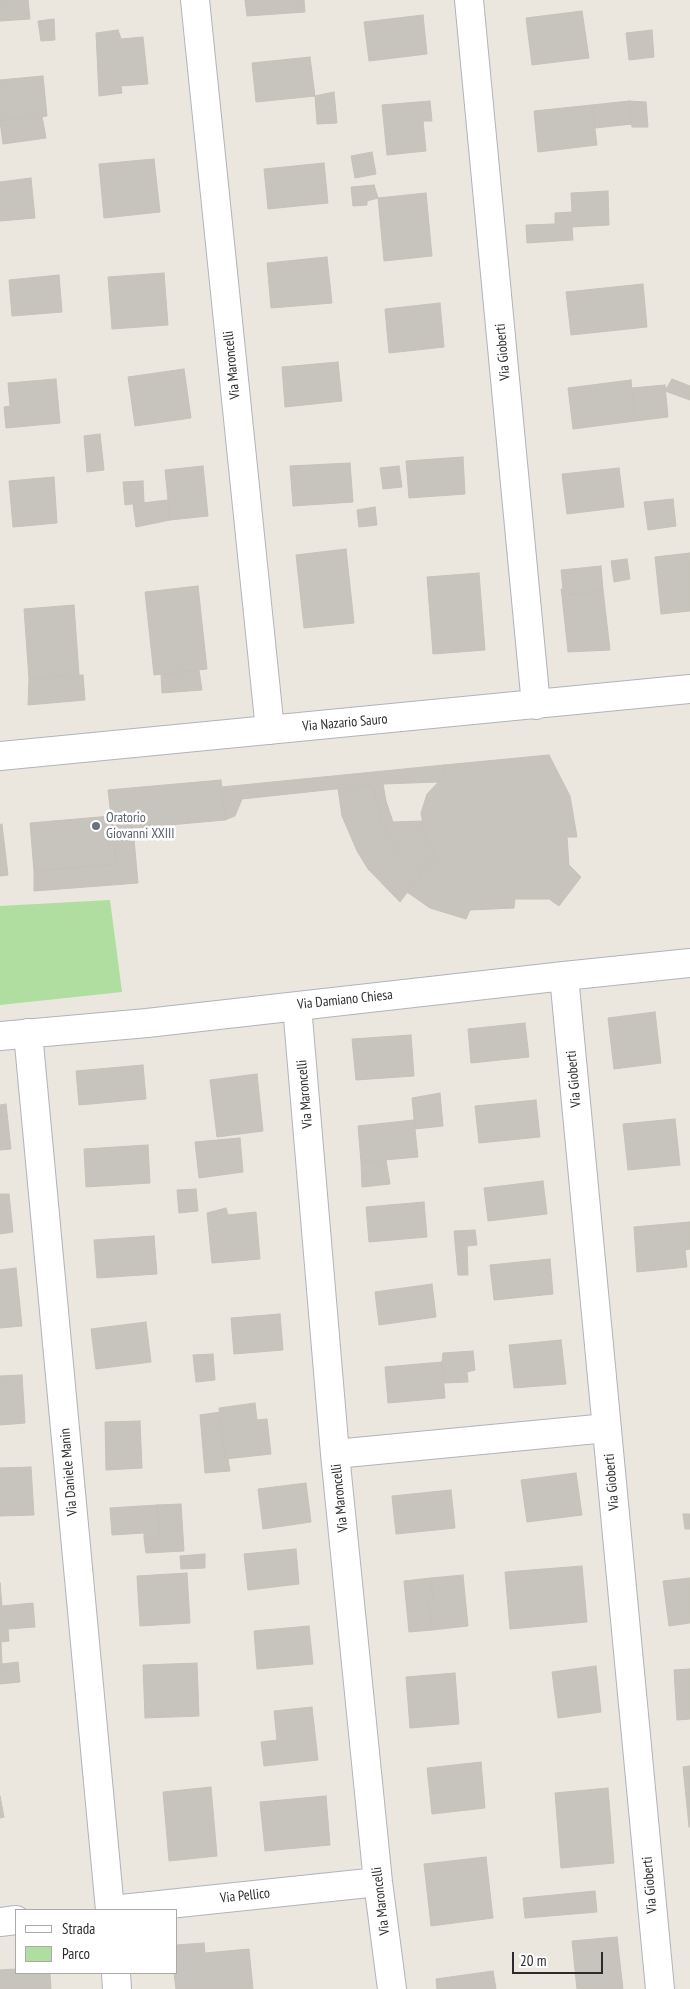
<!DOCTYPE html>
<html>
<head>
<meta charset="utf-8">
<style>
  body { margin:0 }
  #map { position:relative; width:690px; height:1989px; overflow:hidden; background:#ebe7de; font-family:"PT Sans Narrow",sans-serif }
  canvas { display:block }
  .legend { position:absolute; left:15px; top:1909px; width:162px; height:65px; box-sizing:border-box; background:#fff; border:1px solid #aaa; margin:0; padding:6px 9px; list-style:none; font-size:15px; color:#2b2b2b }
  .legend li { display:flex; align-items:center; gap:10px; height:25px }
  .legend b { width:25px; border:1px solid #aaa }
  .scale { position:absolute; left:512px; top:1952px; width:91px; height:22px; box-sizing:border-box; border:2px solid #2b2b2b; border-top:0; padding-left:6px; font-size:15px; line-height:18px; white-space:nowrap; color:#2b2b2b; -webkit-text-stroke:4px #fff; paint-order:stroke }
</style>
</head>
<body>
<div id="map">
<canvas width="690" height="1989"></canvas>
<ul class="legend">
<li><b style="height:6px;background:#fff"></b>Strada</li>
<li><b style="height:14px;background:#b0dda0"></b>Parco</li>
</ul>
<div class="scale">20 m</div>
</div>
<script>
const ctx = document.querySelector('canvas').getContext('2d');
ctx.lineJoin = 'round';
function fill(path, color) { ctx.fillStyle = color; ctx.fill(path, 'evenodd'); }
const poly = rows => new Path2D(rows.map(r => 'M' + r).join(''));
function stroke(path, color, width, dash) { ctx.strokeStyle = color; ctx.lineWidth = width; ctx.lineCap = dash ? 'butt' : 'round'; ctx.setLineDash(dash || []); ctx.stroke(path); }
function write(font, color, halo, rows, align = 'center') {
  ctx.font = font + ' "PT Sans Narrow",sans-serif'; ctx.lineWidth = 5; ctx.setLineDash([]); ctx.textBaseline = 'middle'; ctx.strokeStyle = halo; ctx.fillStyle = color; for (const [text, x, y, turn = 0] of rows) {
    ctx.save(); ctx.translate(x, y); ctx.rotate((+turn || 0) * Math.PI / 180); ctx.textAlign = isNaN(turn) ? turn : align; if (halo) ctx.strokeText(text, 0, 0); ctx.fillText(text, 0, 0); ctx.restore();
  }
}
const green = poly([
  [110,900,122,992,0,1005,0,906]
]);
const building = poly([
  [0,0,28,0,30,19,0,21,0,0],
  [245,0,304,0,305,12,247,16,245,0],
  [582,11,589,58,532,65,526,18,582,11],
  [423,15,427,54,369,61,364,22,423,15],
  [54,19,55,40,41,41,38,21,54,19],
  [118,30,121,39,143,37,148,84,121,86,122,93,99,96,96,33,118,30],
  [652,30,654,57,629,60,626,33,652,30],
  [310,57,315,96,256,102,252,63,310,57],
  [43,76,47,116,0,121,0,80,43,76],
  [334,92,337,123,317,124,315,96,334,92],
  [430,101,432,121,423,121,426,151,387,155,382,105,430,101],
  [629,101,632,124,595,128,592,105,629,101],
  [629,101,646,102,648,127,632,127,629,101],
  [592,105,597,145,538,152,534,111,592,105],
  [42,116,46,138,3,144,0,121,42,116],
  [372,152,376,174,355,178,351,156,372,152],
  [154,159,160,212,104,218,99,164,154,159],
  [324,163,328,203,268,209,264,169,324,163],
  [31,178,35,218,0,221,0,182,31,178],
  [374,185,378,198,367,201,367,205,353,206,351,187,374,185],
  [608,191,609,225,572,227,573,240,527,243,526,225,555,224,555,213,572,212,571,193,608,191],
  [426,193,432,256,384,261,378,198,426,193],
  [327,257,332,303,271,308,267,263,327,257],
  [164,273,168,325,112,329,108,277,164,273],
  [59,275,62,312,12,316,9,280,59,275],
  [643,284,647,327,571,335,566,292,643,284],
  [440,303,444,347,389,353,385,309,440,303],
  [338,362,342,401,285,407,282,367,338,362],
  [184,369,191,418,135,426,128,377,184,369],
  [56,379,60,423,6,428,4,407,10,406,8,383,56,379],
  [672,379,690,386,690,400,665,391,672,379],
  [631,380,635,421,573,429,568,388,631,380],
  [665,385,668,417,635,421,632,388,665,385],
  [100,434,104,470,87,472,84,436,100,434],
  [463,457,465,494,409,498,406,461,463,457],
  [350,463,353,502,293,506,290,466,350,463],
  [203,466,208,516,170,520,165,470,203,466],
  [399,466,402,487,383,489,380,468,399,466],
  [619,468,624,507,567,514,562,474,619,468],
  [54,477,57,523,13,527,9,481,54,477],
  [143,481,144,502,125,505,123,482,143,481],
  [673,499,676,526,648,530,644,502,673,499],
  [168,500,170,520,136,527,133,504,168,500],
  [375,507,377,525,359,527,357,510,375,507],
  [346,549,354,623,304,628,296,555,346,549],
  [690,553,690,611,661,614,655,557,690,553],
  [627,559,630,579,614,582,611,561,627,559],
  [601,566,603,590,562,596,561,589,563,589,561,570,601,566],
  [479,573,485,650,433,654,427,577,479,573],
  [198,586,207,669,154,675,145,592,198,586],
  [603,590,610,650,568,652,562,596,603,590],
  [74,605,79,675,29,679,24,609,74,605],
  [199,670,202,690,162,693,161,674,199,670],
  [83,675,85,700,28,705,29,679,83,675],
  [549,755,570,796,577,837,567,837,569,865,581,877,559,906,549,899,515,899,514,908,470,910,466,919,430,908,407,892,435,856,425,836,421,813,427,794,446,774,444,765,549,755],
  [444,765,446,774,438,782,383,784,386,801,393,822,422,821,425,836,435,856,421,874,400,853,390,838,382,823,373,785,242,799,235,816,225,820,222,787,444,765],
  [221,780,225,820,113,830,116,864,34,871,30,823,111,816,108,790,221,780],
  [373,785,382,823,390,838,400,853,421,874,400,902,368,869,357,851,342,816,338,789,373,785],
  [2,824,8,875,0,876,0,825,2,824],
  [133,828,138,883,34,891,34,871,116,864,113,830,133,828],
  [655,1012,661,1063,614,1069,608,1018,655,1012],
  [525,1023,529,1057,471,1063,468,1029,525,1023],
  [411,1035,414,1076,356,1080,352,1039,411,1035],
  [143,1065,146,1099,79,1105,76,1071,143,1065],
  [257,1074,263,1131,217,1137,210,1080,257,1074],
  [440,1093,443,1126,415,1129,412,1098,440,1093],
  [536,1100,540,1137,479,1143,475,1106,536,1100],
  [6,1104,11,1149,0,1150,0,1105,6,1104],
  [675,1119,680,1165,628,1170,623,1124,675,1119],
  [414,1120,418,1157,361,1162,358,1126,414,1120],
  [240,1138,243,1172,199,1178,195,1142,240,1138],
  [148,1145,150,1183,86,1187,84,1149,148,1145],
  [386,1160,390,1184,362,1187,361,1162,386,1160],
  [543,1181,547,1214,488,1221,484,1188,543,1181],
  [196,1189,198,1211,179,1213,177,1190,196,1189],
  [0,1194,9,1194,13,1232,0,1234,0,1194],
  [424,1202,427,1237,369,1242,366,1207,424,1202],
  [226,1208,228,1215,256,1212,260,1259,212,1263,207,1213,226,1208],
  [690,1222,690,1249,685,1250,687,1267,637,1272,634,1227,690,1222],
  [475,1230,477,1245,467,1246,468,1275,458,1275,454,1231,475,1230],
  [154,1236,157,1274,97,1278,94,1240,154,1236],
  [550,1259,553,1294,494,1300,490,1265,550,1259],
  [16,1268,22,1326,0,1328,0,1270,16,1268],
  [432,1284,436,1317,379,1325,375,1292,432,1284],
  [280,1314,283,1350,234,1354,231,1318,280,1314],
  [146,1322,151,1362,96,1369,91,1329,146,1322],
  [561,1340,566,1384,514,1388,509,1345,561,1340],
  [473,1351,475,1370,467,1372,468,1382,444,1383,442,1362,443,1353,473,1351],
  [213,1354,215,1380,196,1382,193,1355,213,1354],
  [442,1362,445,1398,388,1403,385,1367,442,1362],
  [22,1375,25,1423,0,1425,0,1376,22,1375],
  [255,1403,257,1420,267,1419,271,1454,225,1459,219,1408,255,1403],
  [220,1412,225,1459,228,1459,230,1471,205,1473,200,1415,220,1412],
  [140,1421,142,1468,106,1470,105,1422,140,1421],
  [31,1467,34,1515,0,1516,0,1468,31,1467],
  [576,1473,582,1515,527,1522,521,1480,576,1473],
  [306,1483,311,1522,263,1529,258,1489,306,1483],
  [451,1490,455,1528,396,1534,392,1496,451,1490],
  [181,1504,184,1551,146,1553,144,1539,160,1536,157,1505,181,1504],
  [157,1505,160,1536,144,1539,144,1533,112,1535,110,1508,157,1505],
  [683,1514,690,1514,690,1529,685,1529,683,1514],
  [296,1549,299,1584,248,1590,244,1554,296,1549],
  [205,1554,205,1568,181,1569,180,1556,205,1554],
  [582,1566,587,1622,510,1629,505,1572,582,1566],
  [187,1573,190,1623,140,1626,137,1576,187,1573],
  [463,1575,468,1626,432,1630,428,1600,433,1599,431,1578,463,1575],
  [431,1578,433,1599,428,1600,432,1630,409,1632,404,1581,431,1578],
  [690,1578,690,1623,669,1626,663,1581,690,1578],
  [0,1583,2,1606,33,1603,35,1627,8,1629,9,1641,1,1642,2,1664,18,1662,20,1682,0,1684,0,1583],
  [309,1626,313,1664,257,1669,254,1631,309,1626],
  [197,1663,199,1716,145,1718,143,1665,197,1663],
  [596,1666,601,1712,558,1718,552,1672,596,1666],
  [690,1669,690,1719,677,1720,674,1670,690,1669],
  [455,1673,459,1724,410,1728,406,1677,455,1673],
  [312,1707,318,1760,264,1766,261,1742,277,1740,274,1711,312,1707],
  [481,1762,485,1808,432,1814,427,1768,481,1762],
  [690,1766,690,1827,689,1827,683,1767,690,1766],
  [211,1787,217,1856,169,1861,163,1792,211,1787],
  [608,1788,614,1863,561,1868,555,1793,608,1788],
  [0,1796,4,1817,0,1818,0,1796],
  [326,1796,330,1845,265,1851,260,1802,326,1796],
  [486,1857,493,1918,431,1926,424,1864,486,1857],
  [595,1891,597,1912,525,1918,523,1898,595,1891],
  [617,1937,623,1989,577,1989,572,1941,617,1937],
  [204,1943,205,1953,249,1949,253,1989,176,1989,174,1973,176,1973,176,1945,204,1943],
  [16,1969,16,1973,50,1973,51,1989,0,1989,0,1970,16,1969],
  [493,1971,496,1989,437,1989,436,1979,493,1971]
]);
const minor = poly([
  [195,0,270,730],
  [469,0,536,705],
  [0,756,690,689],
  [564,976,660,1989],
  [297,1006,335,1454,378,1882,392,1989],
  [28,1033,110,1910],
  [0,1036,147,1023,564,976,690,963],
  [335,1454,607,1428],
  [112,1910,378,1882],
  [0,1922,16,1920],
  [116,1973,117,1989]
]);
const markers = [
  [96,826,5,"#6b7280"]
];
const streetNames = [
  ["Via Gioberti",503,352,-95],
  ["Via Maroncelli",232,365,-96],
  ["Via Nazario Sauro",345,723,-5],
  ["Via Damiano Chiesa",345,1000,-6],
  ["Via Gioberti",574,1079,-95],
  ["Via Maroncelli",305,1094,-95],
  ["Via Daniele Manin",69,1472,-95],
  ["Via Gioberti",612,1482,-95],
  ["Via Maroncelli",340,1498,-96],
  ["Via Gioberti",650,1885,-95],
  ["Via Pellico",245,1896,-6],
  ["Via Maroncelli",381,1901,-97]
];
const worshipNames = [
  ["Oratorio",106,818],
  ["Giovanni XXIII",106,834]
];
fill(green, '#b0dda0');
fill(building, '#c7c3bd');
stroke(building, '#c7c2b8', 1);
stroke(minor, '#b1b3bd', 30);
stroke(minor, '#fff', 28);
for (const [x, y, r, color] of markers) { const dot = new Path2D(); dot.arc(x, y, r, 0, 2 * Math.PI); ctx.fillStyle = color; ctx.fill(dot); stroke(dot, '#fff', 2); }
write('14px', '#2b2b2b', '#fff', streetNames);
write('14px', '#5b616d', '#fff', worshipNames, 'left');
</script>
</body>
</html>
